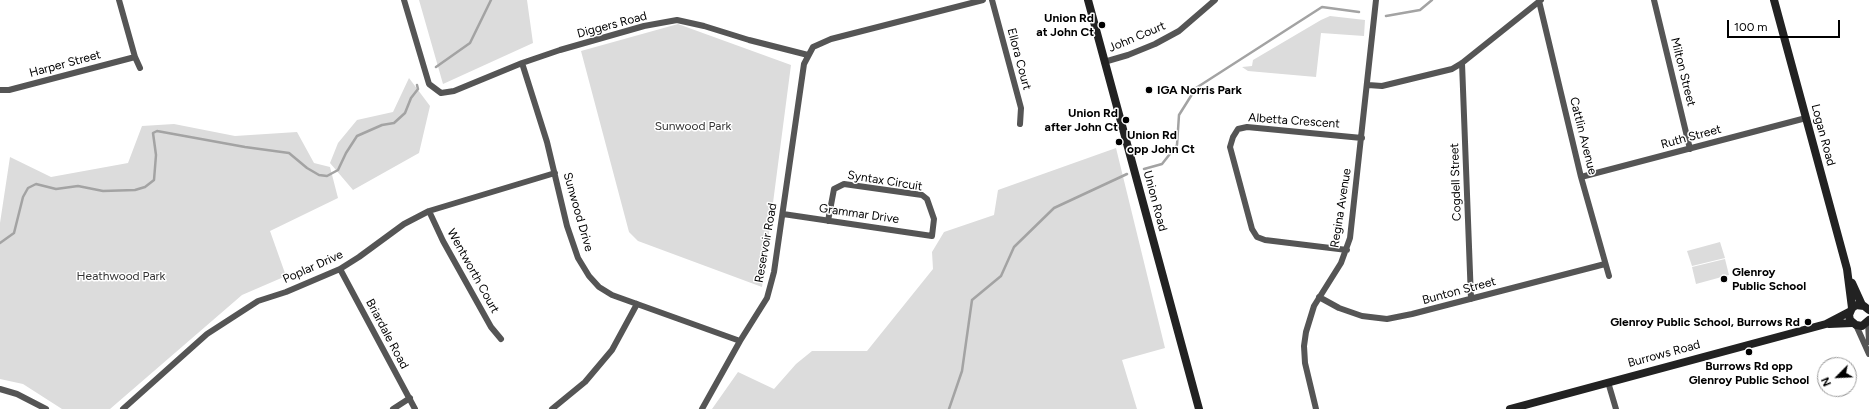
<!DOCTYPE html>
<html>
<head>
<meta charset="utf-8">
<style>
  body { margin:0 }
  #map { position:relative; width:1869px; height:409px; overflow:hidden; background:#fff; font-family:Figtree,sans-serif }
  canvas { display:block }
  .north { position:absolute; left:1817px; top:357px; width:40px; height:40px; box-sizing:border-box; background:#fff; border:1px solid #999; border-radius:50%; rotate:246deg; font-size:11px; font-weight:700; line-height:16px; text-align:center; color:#000 }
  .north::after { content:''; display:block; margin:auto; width:14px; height:18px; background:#000; clip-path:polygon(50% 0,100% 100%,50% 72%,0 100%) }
  .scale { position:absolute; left:1727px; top:20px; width:113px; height:18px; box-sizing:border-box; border:2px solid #000; border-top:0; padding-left:5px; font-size:12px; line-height:14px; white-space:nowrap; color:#000; -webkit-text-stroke:3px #fff; paint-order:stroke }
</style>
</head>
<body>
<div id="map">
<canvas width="1869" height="409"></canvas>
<div class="north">N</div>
<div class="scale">100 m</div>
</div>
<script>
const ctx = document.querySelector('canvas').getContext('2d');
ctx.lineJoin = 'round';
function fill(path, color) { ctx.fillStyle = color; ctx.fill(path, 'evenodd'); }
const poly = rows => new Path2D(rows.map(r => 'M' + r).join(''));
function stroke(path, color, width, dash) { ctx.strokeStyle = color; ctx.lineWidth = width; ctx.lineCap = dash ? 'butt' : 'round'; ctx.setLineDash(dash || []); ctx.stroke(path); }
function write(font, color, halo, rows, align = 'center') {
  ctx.font = font + ' Figtree,sans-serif'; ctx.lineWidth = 3; ctx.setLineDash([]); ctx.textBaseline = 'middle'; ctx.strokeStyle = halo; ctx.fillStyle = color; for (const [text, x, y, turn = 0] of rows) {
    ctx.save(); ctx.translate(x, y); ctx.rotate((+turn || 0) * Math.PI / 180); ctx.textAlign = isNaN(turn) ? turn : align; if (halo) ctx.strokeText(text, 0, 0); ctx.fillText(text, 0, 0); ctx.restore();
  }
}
const green = poly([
  [419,0,527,0,533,43,443,84],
  [1330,16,1365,20,1364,36,1321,33,1316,77,1248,71,1242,67,1252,66,1253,60,1321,20],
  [678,24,791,65,762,287,638,241,629,232,581,51],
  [409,78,430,106,419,153,353,190,330,163,338,143,357,120,393,112],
  [174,124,235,136,297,132,314,163,330,167,338,198,270,231,286,276,242,295,110,409,62,409,23,384,0,379,0,223,10,157,51,177,128,163,142,126],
  [1116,148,1165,348,1122,360,1137,409,712,409,738,372,774,389,796,364,812,351,867,351,933,269,932,252,944,232,994,215,998,190],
  [1720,242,1725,258,1692,266,1687,251],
  [1725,259,1729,275,1696,284,1692,267]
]);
const stream = poly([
  [1386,16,1420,10,1432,0],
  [436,67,470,43,491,0],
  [1144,169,1162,164,1177,145,1179,115,1196,88,1322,7,1359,12],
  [0,243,14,233,23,197,28,188,36,184,56,189,78,186,103,191,135,190,145,187,154,180,156,155,153,133,157,131,245,147,289,153,307,168,319,175,327,176,338,170,346,153,357,136,382,125,394,123,405,113,411,98,418,89,417,85],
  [949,409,962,371,972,300,1001,276,1014,247,1054,208,1127,174]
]);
const minor = poly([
  [119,0,135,57,140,68],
  [404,0,429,84,441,93,454,91,522,63,560,50,644,26,677,20,704,26,749,40,808,55],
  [992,0,1021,108,1020,124],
  [1654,0,1690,149],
  [1539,1,1581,177,1609,276],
  [1104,62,1128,55,1155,44,1179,31,1215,0],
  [522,63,547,142,567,226,578,258,589,276,599,287,612,295,740,341],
  [1462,63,1471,299],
  [1368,85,1382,86,1452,69,1462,63,1541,0],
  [0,90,9,90,135,57],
  [1581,177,1806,118],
  [429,211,443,241,491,327,501,339],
  [783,214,932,236,934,219,927,199,922,195,844,184,834,189,828,221],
  [1347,250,1265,240,1257,237,1252,229,1230,147,1233,137,1238,129,1247,127,1362,138],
  [340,269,415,409],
  [1319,297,1339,308,1362,316,1387,319,1412,314,1605,264],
  [1868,322,1869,342],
  [1856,325,1869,354],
  [1608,382,1616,409],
  [0,389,17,394,46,409],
  [123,409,207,334,258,301,286,292,340,269,359,257,404,224,429,211,555,173],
  [393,409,410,398],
  [552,409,585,382,612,350,637,304],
  [702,409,740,341,767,298,774,272,804,64,813,47,831,39,983,0],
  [1316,409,1305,363,1304,346,1306,332,1314,306,1341,263,1350,238,1376,0]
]);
const secondary = poly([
  [1088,0,1199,409],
  [1774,0,1847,269,1852,308],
  [1852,283,1862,305],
  [1869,310,1864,306,1856,305,1852,308,1849,315,1850,320,1856,325,1862,326,1869,320],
  [1829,324,1852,323],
  [1510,409,1826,324,1849,312]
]);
const markers = [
  [1102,25,4,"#000"],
  [1149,90,4,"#000"],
  [1126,120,4,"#000"],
  [1119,142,4,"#000"],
  [1724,279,4,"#000"],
  [1808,322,4,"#000"],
  [1749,352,4,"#000"]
];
const poiNames = [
  ["Union Rd",1094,18],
  ["at John Ct",1094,32],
  ["IGA Norris Park",1157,90,"left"],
  ["Union Rd",1118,113],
  ["after John Ct",1118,127],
  ["Union Rd",1127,135,"left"],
  ["opp John Ct",1127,149,"left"],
  ["Glenroy",1732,272,"left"],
  ["Public School",1732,286,"left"],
  ["Glenroy Public School, Burrows Rd",1800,322],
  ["Burrows Rd opp",1749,366,"center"],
  ["Glenroy Public School",1749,380,"center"]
];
const streetNames = [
  ["Diggers Road",612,25,-15],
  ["John Court",1137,37,-23],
  ["Ellora Court",1019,59,75],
  ["Harper Street",65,64,-15],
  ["Milton Street",1683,72,76],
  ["Albetta Crescent",1294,121,4],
  ["Logan Road",1823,135,75],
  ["Cattlin Avenue",1583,136,76],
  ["Ruth Street",1691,137,-15],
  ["Syntax Circuit",885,181,9],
  ["Cogdell Street",1456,182,-92],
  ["Union Road",1155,201,75],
  ["Regina Avenue",1341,208,-81],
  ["Sunwood Drive",578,212,74],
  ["Grammar Drive",859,214,8],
  ["Reservoir Road",766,243,-80],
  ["Poplar Drive",313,267,-24],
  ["Wentworth Court",473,271,61],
  ["Bunton Street",1459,291,-15],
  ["Briardale Road",387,334,62],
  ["Burrows Road",1664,354,-15]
];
const parkNames = [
  ["Sunwood Park",693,126],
  ["Heathwood Park",121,276]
];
fill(green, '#dcdcdc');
stroke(stream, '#a3a3a3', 2.5);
stroke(minor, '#555', 6);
stroke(secondary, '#222', 8);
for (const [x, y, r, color] of markers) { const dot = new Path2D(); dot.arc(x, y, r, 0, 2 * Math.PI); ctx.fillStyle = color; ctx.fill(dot); stroke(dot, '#fff', 1.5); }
write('bold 12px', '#000', '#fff', poiNames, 'right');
write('12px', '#000', '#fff', streetNames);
write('12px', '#333', '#fff', parkNames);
</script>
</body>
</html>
